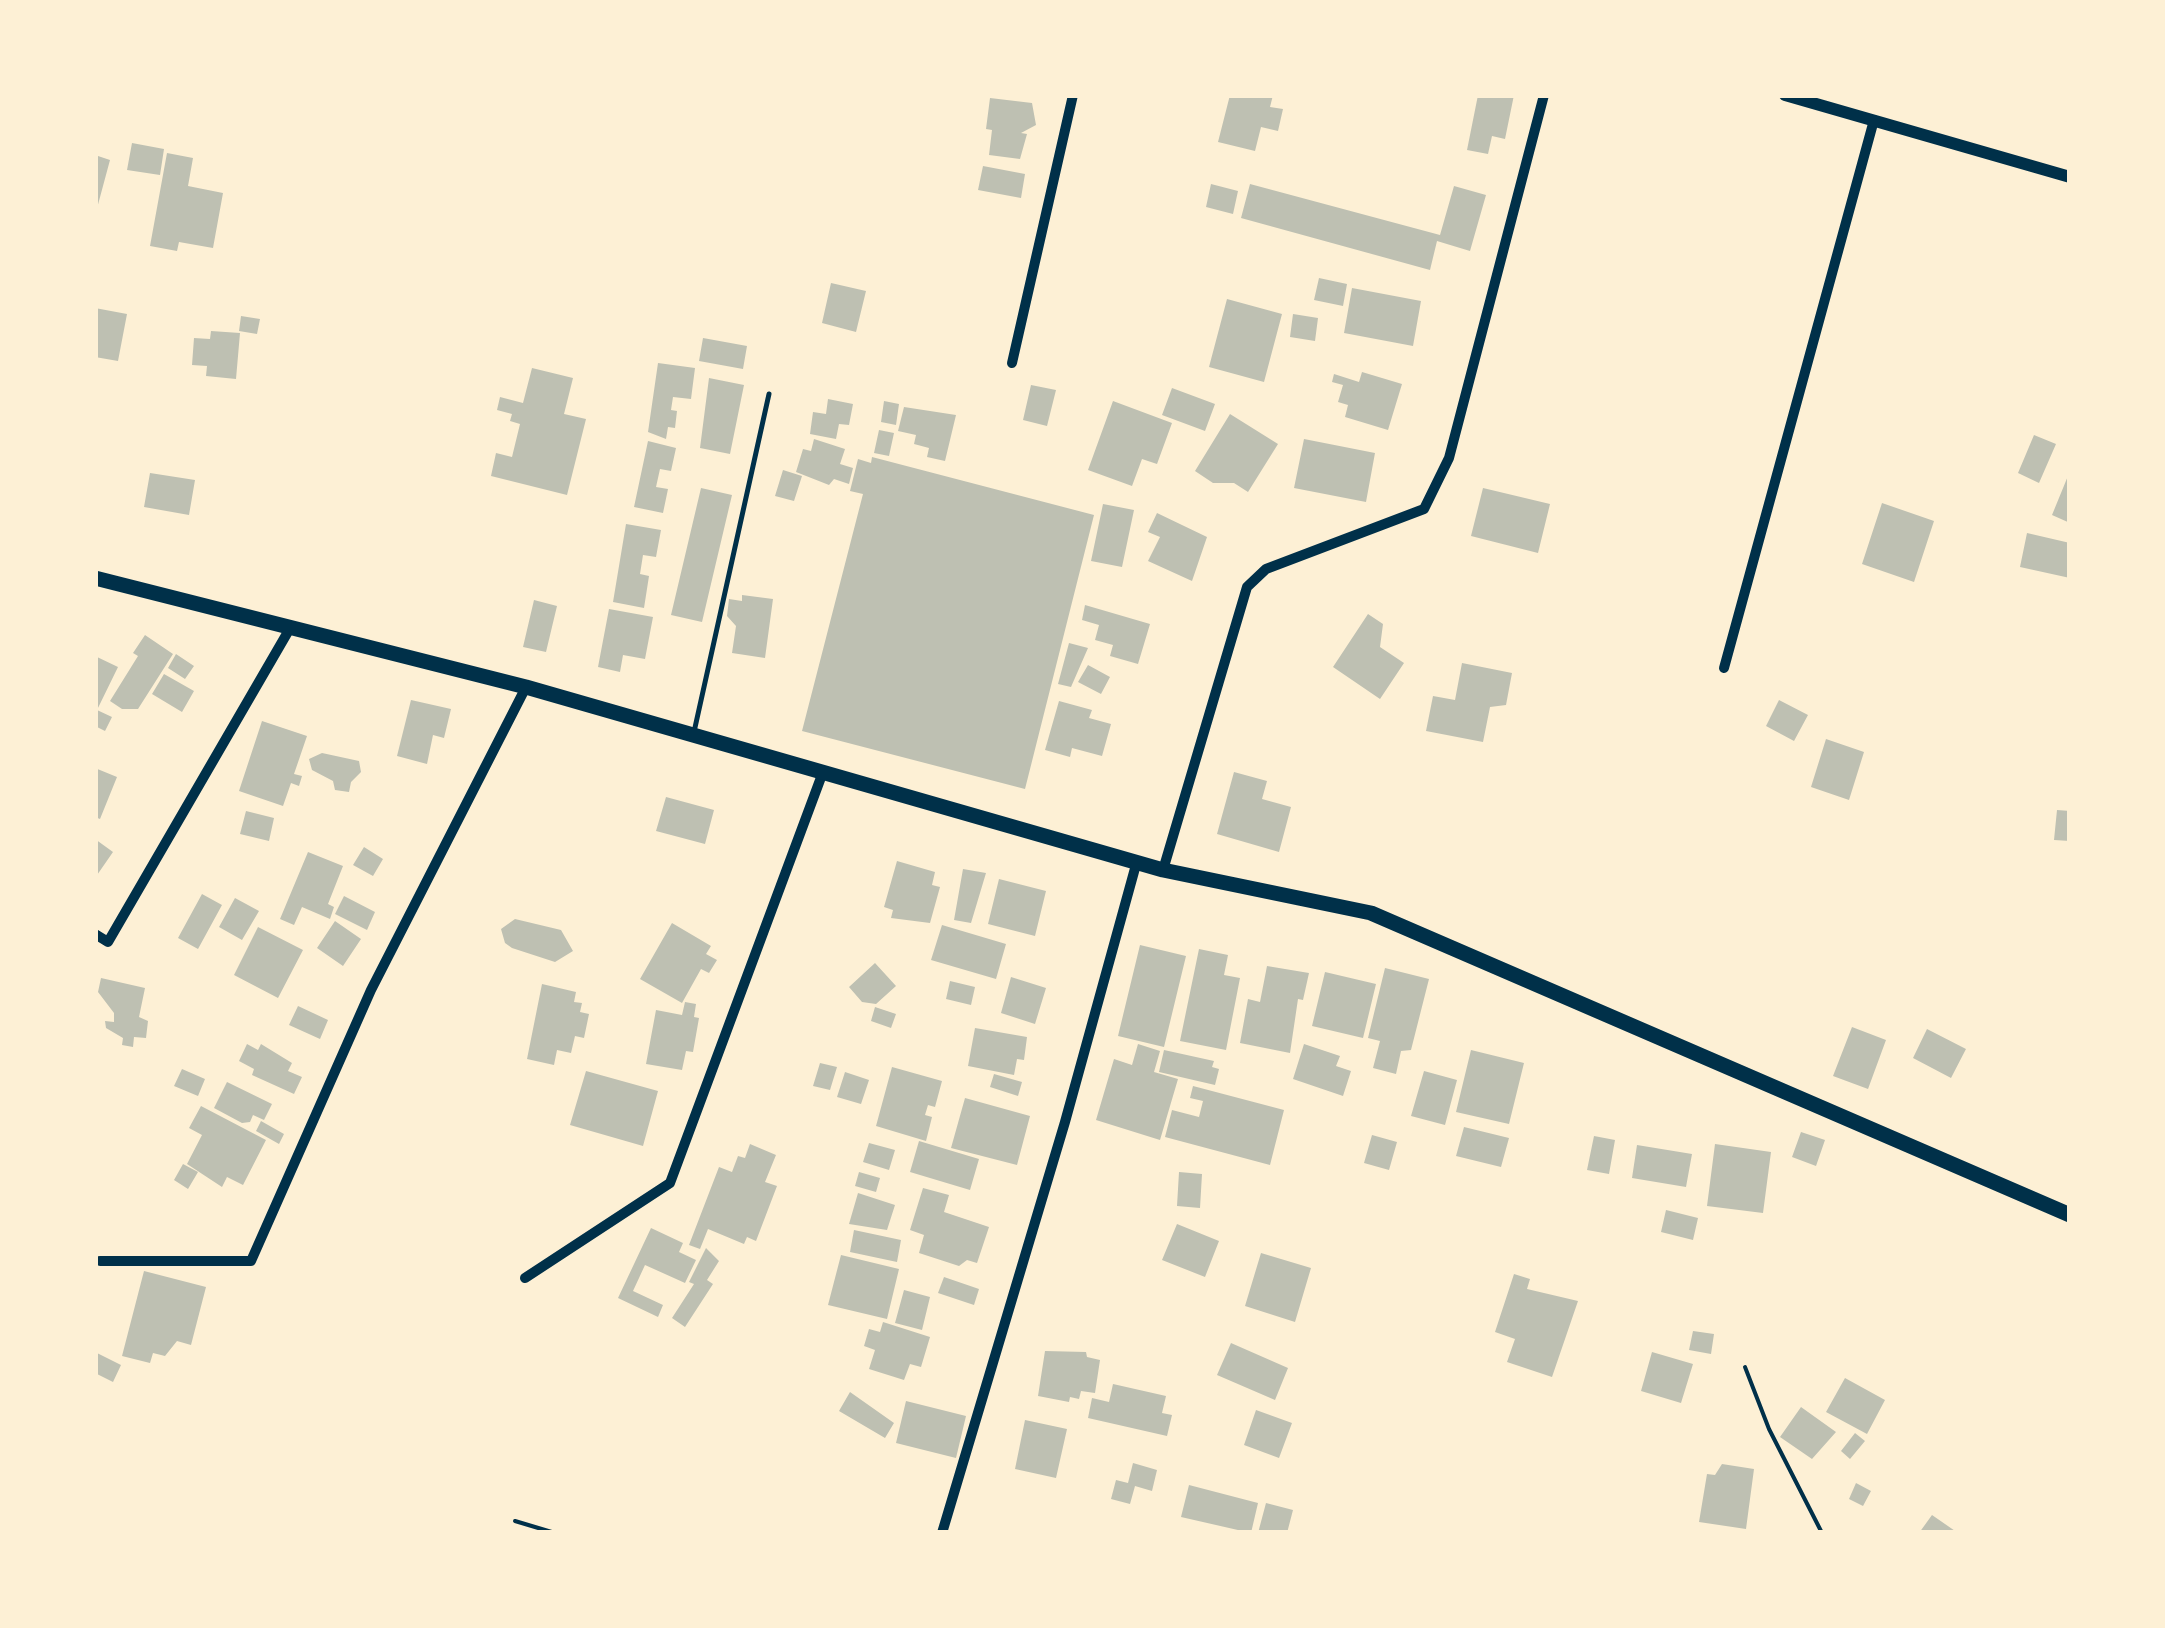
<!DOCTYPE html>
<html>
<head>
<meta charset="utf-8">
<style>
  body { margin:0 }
  #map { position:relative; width:2165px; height:1628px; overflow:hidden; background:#fdf0d5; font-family:Karla,sans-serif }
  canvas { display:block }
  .frame { position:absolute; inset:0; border:98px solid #fdf0d5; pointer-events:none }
</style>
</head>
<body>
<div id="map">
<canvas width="2165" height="1628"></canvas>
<div class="frame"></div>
</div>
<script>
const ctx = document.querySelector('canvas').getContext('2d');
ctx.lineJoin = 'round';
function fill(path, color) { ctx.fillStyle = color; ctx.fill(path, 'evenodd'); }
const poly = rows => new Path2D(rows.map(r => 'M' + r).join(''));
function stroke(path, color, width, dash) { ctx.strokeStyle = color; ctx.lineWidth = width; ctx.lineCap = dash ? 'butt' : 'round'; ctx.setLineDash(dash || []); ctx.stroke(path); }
const building = poly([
  [1230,95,1273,95,1270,107,1283,109,1278,131,1261,127,1255,151,1218,142],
  [1478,95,1514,95,1505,139,1492,136,1488,154,1467,150],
  [990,98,1032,103,1036,125,1021,133,1027,134,1020,159,989,155,992,130,986,129],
  [132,143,164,149,160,175,127,170],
  [167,153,193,158,188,186,223,193,213,248,179,242,177,251,150,246],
  [95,155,110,160,96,212,95,212],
  [983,166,1025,174,1021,198,978,190],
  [1211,184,1238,191,1233,214,1206,207],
  [1250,184,1440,235,1454,186,1486,195,1470,251,1437,241,1430,270,1241,218],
  [1319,278,1347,284,1343,306,1314,300],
  [831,283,866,291,856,332,822,323],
  [1352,288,1421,301,1413,346,1344,333],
  [1227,299,1282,314,1264,382,1209,367],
  [95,308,127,314,118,361,95,357],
  [1293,314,1318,318,1315,341,1290,337],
  [241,316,260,319,257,334,239,331],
  [211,331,240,333,236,379,206,376,207,366,192,365,194,338,210,339],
  [703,338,747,346,743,369,699,361],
  [658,363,695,368,691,399,673,397,671,410,677,411,675,428,668,427,666,439,648,432],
  [532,368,573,378,564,414,586,419,567,495,491,476,496,453,512,457,520,424,510,421,512,414,497,410,500,397,523,403],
  [1362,372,1402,384,1388,430,1345,417,1348,405,1338,402,1343,385,1332,382,1334,374,1359,382],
  [709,378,744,385,730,454,700,448],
  [1031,385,1056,390,1047,426,1023,420],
  [1172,388,1215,404,1205,431,1162,415],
  [828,399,853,404,849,425,839,424,836,439,810,434,813,412,826,414],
  [884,401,899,404,896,425,881,422],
  [1113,401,1172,423,1157,464,1142,459,1132,486,1088,470],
  [904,407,956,415,945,461,927,457,929,448,914,444,916,435,898,431],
  [1230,414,1278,444,1248,492,1234,483,1213,483,1195,471],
  [879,430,894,433,889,456,874,453],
  [2034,435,2056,444,2039,483,2018,473],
  [814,439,845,449,840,464,853,468,849,484,834,479,829,485,796,472,803,449,811,451],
  [1304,439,1375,453,1366,502,1294,488],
  [648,441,676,448,671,471,660,469,656,487,668,489,663,513,634,507],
  [872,457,1094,515,1025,789,802,731,863,494,850,491,858,459,871,463],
  [783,470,802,476,794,501,775,496],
  [2070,471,2070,523,2052,515],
  [150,473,195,480,189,515,144,507],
  [701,488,732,495,702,622,671,615],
  [1483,488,1550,504,1538,553,1471,536],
  [1882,503,1934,521,1914,582,1862,564],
  [1103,504,1134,510,1122,567,1091,561],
  [1157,513,1207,537,1192,581,1148,561,1160,537,1148,532],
  [626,524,661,530,656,557,643,555,640,574,649,576,644,608,613,602],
  [2027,533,2070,543,2070,578,2020,567],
  [742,595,773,599,765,658,732,653,736,626,727,616,729,599,742,601],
  [534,600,557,606,546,652,523,647],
  [1085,605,1150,624,1138,664,1110,656,1113,645,1095,640,1099,625,1082,620],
  [609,609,653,617,645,659,623,655,620,672,598,667],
  [1368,614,1383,624,1380,647,1404,663,1380,699,1333,667],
  [145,635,173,654,138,709,122,709,110,701,138,656,133,653],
  [1069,643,1088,648,1071,687,1058,684],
  [176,654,194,666,185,679,168,668],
  [95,656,118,667,97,710,112,717,105,731,95,726],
  [1462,663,1512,673,1506,705,1490,707,1483,742,1426,731,1433,696,1455,700],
  [1088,665,1110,677,1101,694,1078,682],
  [164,674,194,691,182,712,152,694],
  [411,700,451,709,444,738,433,735,427,764,397,756],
  [1779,700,1808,715,1794,741,1766,726],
  [1059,701,1092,710,1089,718,1111,724,1102,756,1072,748,1070,757,1045,750],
  [262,721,307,736,294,774,302,776,299,786,291,783,283,806,239,791],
  [1826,739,1864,752,1849,800,1811,787],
  [322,753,359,761,361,772,351,782,349,792,335,790,333,781,312,770,309,759],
  [95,768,117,777,100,819,95,817],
  [1234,772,1267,781,1262,799,1291,807,1279,852,1217,834],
  [666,797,714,810,705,844,656,831],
  [2057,810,2070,811,2070,841,2054,840],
  [246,811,274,818,269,841,240,834],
  [95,839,113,852,95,878],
  [364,847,383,859,373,876,353,865],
  [308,852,343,866,328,904,334,907,330,919,302,907,294,925,280,919],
  [897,861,935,872,932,885,940,887,930,923,891,918,893,910,884,907],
  [963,869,986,873,971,923,954,920],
  [999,879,1046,891,1035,936,988,924],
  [202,894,222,905,198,949,178,938],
  [344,896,375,912,367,930,335,914],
  [235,898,259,911,242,940,219,927],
  [515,919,561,930,573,951,555,962,512,948,505,943,501,929],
  [335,921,361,939,343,966,317,948],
  [672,923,711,946,706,954,717,960,709,973,701,969,682,1003,640,979],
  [942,925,1006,944,996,979,931,960],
  [258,927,303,950,278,998,234,975],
  [1140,945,1186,956,1164,1047,1118,1036],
  [1199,949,1228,955,1224,975,1240,978,1226,1050,1180,1041],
  [875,963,896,986,876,1004,862,1002,849,987],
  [1267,966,1309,973,1303,1000,1298,999,1290,1053,1240,1043,1248,999,1260,1002],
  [1385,968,1429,979,1411,1050,1401,1051,1396,1074,1373,1068,1380,1041,1368,1038],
  [1325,972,1376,984,1363,1038,1312,1026],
  [1011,977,1046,988,1035,1024,1001,1013],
  [101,978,145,988,139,1017,148,1021,146,1038,134,1037,133,1047,122,1045,123,1038,106,1028,105,1021,114,1022,114,1013,98,992],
  [950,981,975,987,971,1005,946,999],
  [542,984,576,992,574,1002,582,1003,580,1012,589,1014,584,1038,575,1036,571,1053,557,1050,554,1065,527,1059],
  [685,1002,696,1004,694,1017,699,1018,693,1052,686,1051,682,1070,646,1064,656,1010,682,1015],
  [298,1006,328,1020,320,1039,289,1025],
  [875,1007,896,1014,891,1028,871,1021],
  [1852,1027,1886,1040,1868,1089,1833,1076],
  [975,1028,1027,1037,1024,1060,1017,1059,1014,1075,968,1066],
  [1927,1029,1966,1049,1951,1078,1913,1058],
  [247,1044,258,1050,261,1044,292,1063,288,1071,302,1077,294,1094,252,1075,254,1069,239,1061],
  [1138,1044,1160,1051,1154,1072,1178,1079,1160,1140,1096,1120,1114,1059,1132,1065],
  [1304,1044,1340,1056,1336,1066,1351,1071,1343,1096,1293,1079],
  [1164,1050,1214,1061,1212,1067,1219,1069,1215,1085,1159,1072],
  [1471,1050,1524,1063,1509,1124,1456,1112],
  [820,1063,837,1067,830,1090,813,1086],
  [892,1067,942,1081,935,1107,928,1105,925,1115,932,1117,926,1141,876,1126],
  [182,1069,205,1079,198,1096,174,1086],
  [586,1071,658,1091,643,1146,570,1125],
  [1424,1071,1457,1080,1445,1125,1411,1116],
  [845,1072,869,1080,861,1104,837,1097],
  [994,1074,1022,1082,1018,1096,990,1087],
  [227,1082,272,1104,264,1120,253,1115,250,1122,242,1123,214,1108],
  [1193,1086,1284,1110,1270,1165,1165,1137,1172,1110,1199,1117,1203,1101,1190,1098],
  [965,1098,1030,1116,1017,1165,951,1148],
  [201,1106,266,1140,243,1185,227,1177,222,1187,187,1164,202,1135,189,1128],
  [261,1121,284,1134,279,1144,256,1131],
  [1464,1127,1509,1138,1501,1167,1456,1156],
  [1801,1132,1825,1140,1816,1166,1792,1157],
  [1372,1135,1397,1142,1389,1170,1364,1163],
  [1594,1136,1615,1140,1609,1174,1587,1170],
  [919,1141,979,1159,970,1190,910,1172],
  [869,1143,895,1150,889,1170,863,1162],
  [750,1144,776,1155,765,1182,777,1186,756,1241,747,1237,744,1244,708,1229,700,1249,689,1245,719,1167,732,1172,738,1156,745,1158],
  [1715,1144,1771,1152,1763,1213,1707,1206],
  [1637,1145,1692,1154,1686,1187,1632,1178],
  [183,1164,198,1172,188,1189,174,1180],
  [859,1172,880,1178,876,1192,855,1186],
  [1179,1172,1202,1174,1200,1208,1177,1206],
  [923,1188,949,1195,944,1212,989,1227,977,1263,967,1260,959,1266,919,1253,924,1235,910,1230],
  [858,1193,895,1205,887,1230,849,1224],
  [1666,1210,1698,1218,1693,1240,1661,1232],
  [1177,1224,1219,1241,1205,1277,1162,1260],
  [651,1228,683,1243,679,1252,696,1260,685,1283,645,1265,633,1291,663,1305,658,1317,618,1298],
  [854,1230,901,1240,897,1262,850,1252],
  [706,1248,719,1261,707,1280,713,1284,685,1327,672,1318,694,1284,689,1282],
  [1261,1253,1311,1268,1295,1322,1245,1306],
  [841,1255,899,1269,887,1319,828,1305],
  [144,1271,206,1287,191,1345,177,1341,165,1356,153,1353,150,1363,122,1356],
  [1514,1274,1530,1279,1527,1289,1578,1301,1552,1377,1507,1362,1515,1339,1495,1332],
  [944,1277,979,1289,974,1305,938,1293],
  [904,1290,930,1297,922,1330,895,1323],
  [883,1322,930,1337,921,1367,910,1364,904,1380,869,1369,875,1350,864,1346,869,1329,880,1332],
  [1693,1331,1714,1334,1711,1354,1689,1350],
  [1231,1343,1288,1368,1275,1400,1217,1375],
  [1045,1351,1086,1352,1087,1357,1100,1360,1095,1393,1081,1391,1079,1399,1070,1397,1069,1402,1038,1396],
  [95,1352,121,1365,113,1382,95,1373],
  [1652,1352,1693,1364,1681,1403,1641,1391],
  [1845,1378,1885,1400,1867,1434,1826,1412],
  [1113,1384,1166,1396,1162,1413,1172,1415,1167,1436,1088,1418,1092,1398,1109,1402],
  [850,1392,894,1423,885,1438,839,1411],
  [906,1401,966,1416,956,1458,896,1443],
  [1801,1407,1836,1432,1812,1459,1780,1437],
  [1256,1410,1292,1423,1279,1458,1244,1445],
  [1025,1420,1067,1429,1056,1478,1015,1469],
  [1855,1433,1865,1441,1850,1459,1841,1451],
  [1133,1463,1157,1470,1152,1491,1135,1486,1130,1504,1111,1499,1116,1480,1128,1483],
  [1722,1464,1754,1469,1746,1529,1699,1522,1707,1474,1715,1475],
  [1856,1483,1871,1491,1863,1506,1849,1499],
  [1189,1485,1258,1503,1251,1533,1181,1517],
  [1266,1503,1293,1510,1287,1533,1258,1533],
  [1932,1515,1958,1533,1919,1533]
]);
const path = poly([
  [1745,1367,1769,1429,1822,1533],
  [515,1521,555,1533]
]);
const service = poly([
  [694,732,769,394]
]);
const minor = poly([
  [1012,363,1073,95],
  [1724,668,1874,120],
  [1163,870,1247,587,1266,569,1424,509,1449,458,1544,95],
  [95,934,108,942,289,630],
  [100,1261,251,1261,371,990,526,687],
  [525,1278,670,1183,823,772],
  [942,1533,1065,1122,1137,861]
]);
const tertiary = poly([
  [1785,95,2070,177]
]);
const secondary = poly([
  [95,578,526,687,1163,870,1371,913,2070,1215]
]);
fill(building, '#bec0b2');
stroke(path, '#003049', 4);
stroke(service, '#003049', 5);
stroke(minor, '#003049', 10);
stroke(tertiary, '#003049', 12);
stroke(secondary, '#003049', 15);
</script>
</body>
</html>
